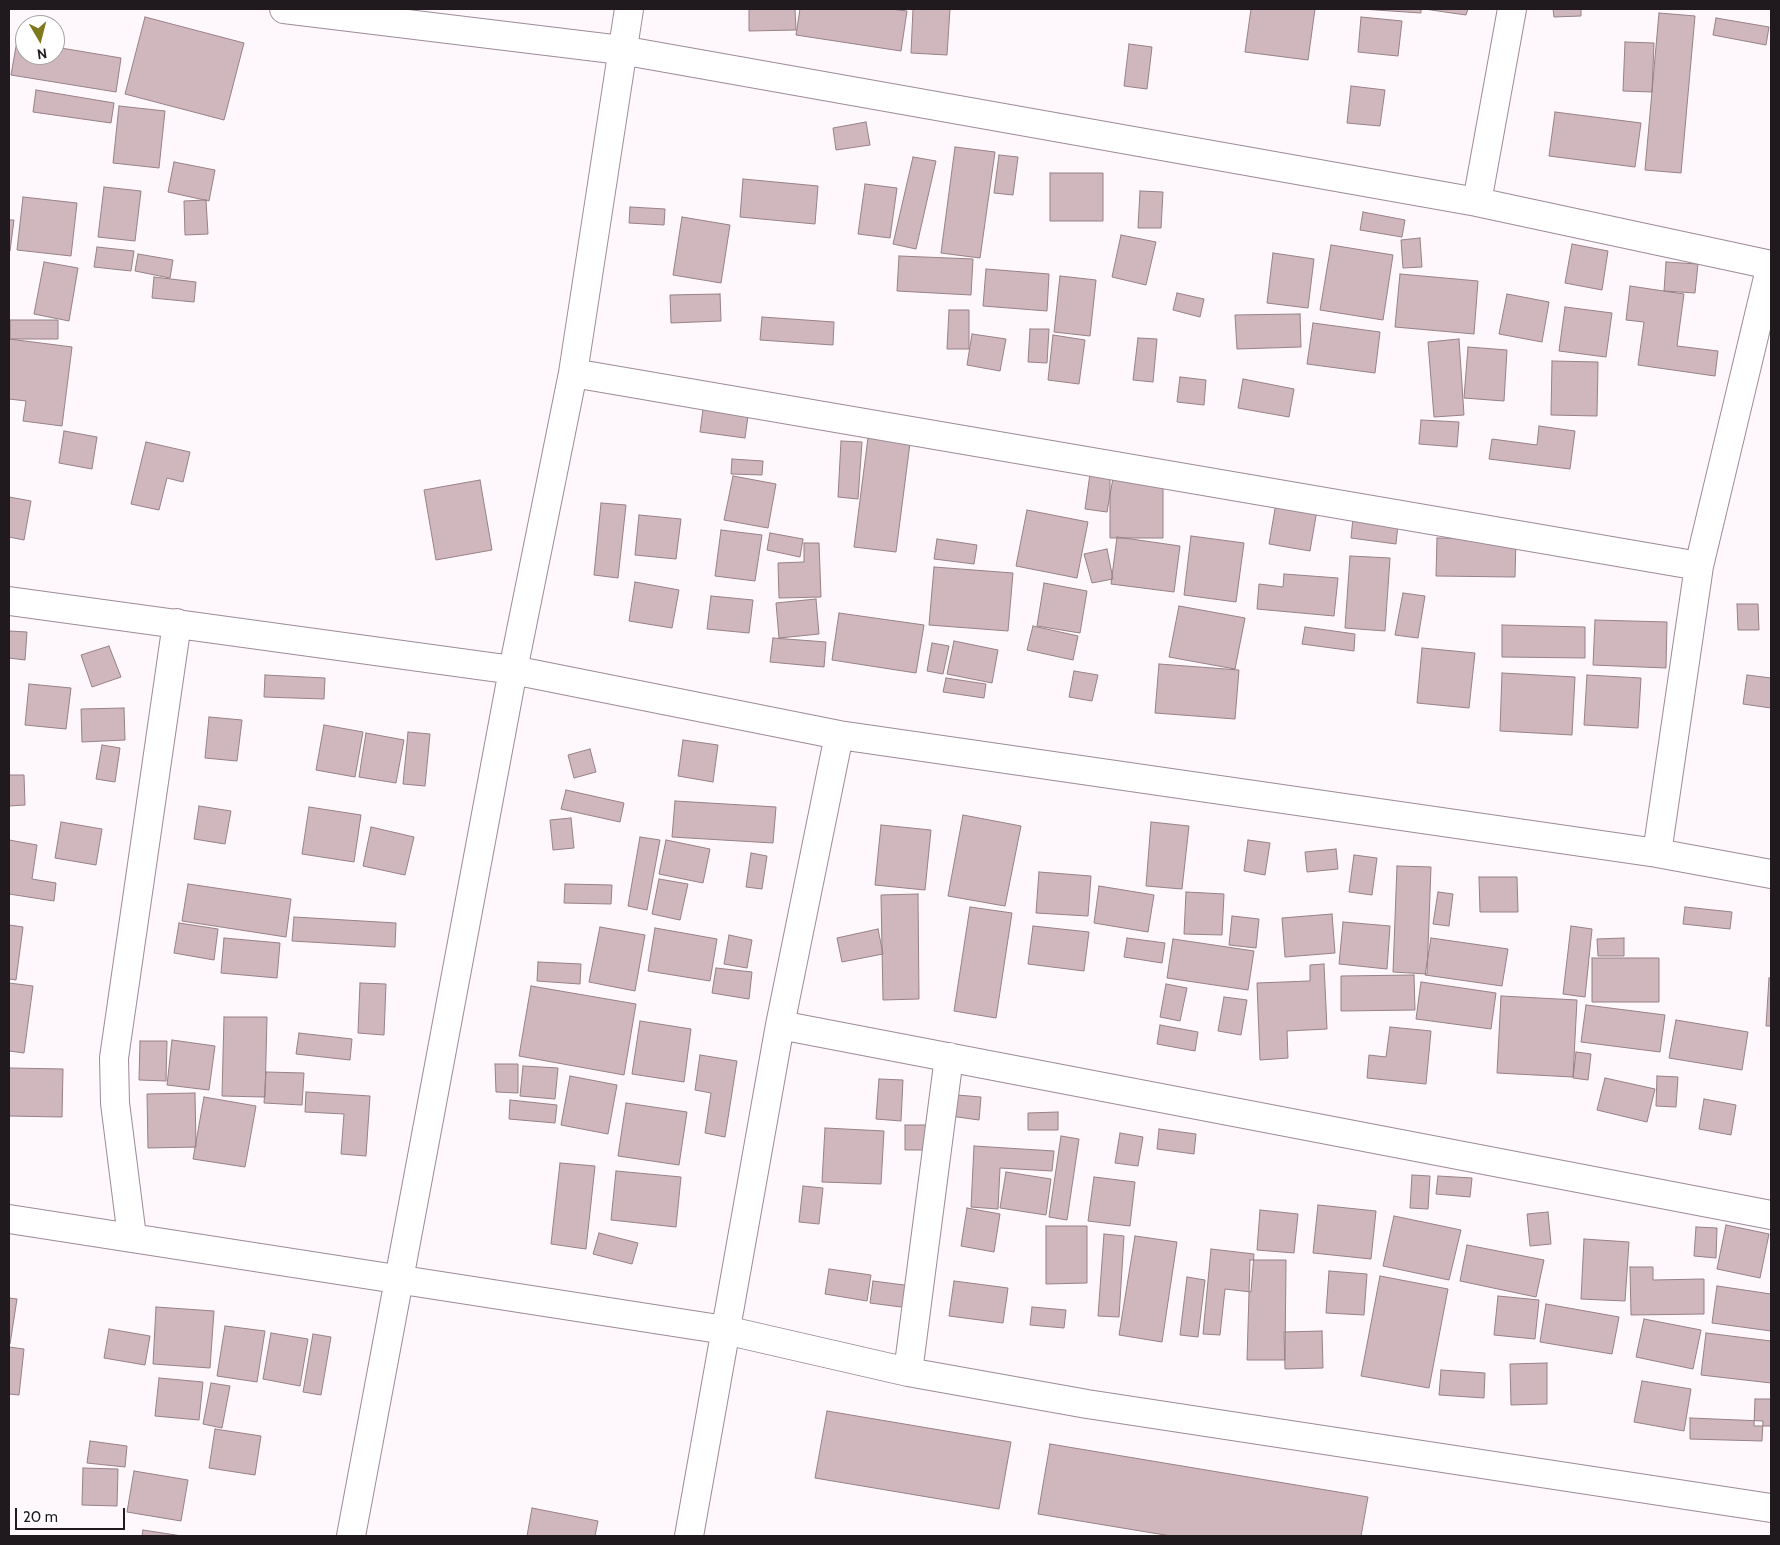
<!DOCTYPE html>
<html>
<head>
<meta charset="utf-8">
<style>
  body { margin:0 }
  #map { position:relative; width:1780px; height:1545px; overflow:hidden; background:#fef7fc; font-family:Cabin,sans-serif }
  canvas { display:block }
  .frame { position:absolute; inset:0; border:10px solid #201a1f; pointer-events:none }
  .north { position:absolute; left:15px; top:15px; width:50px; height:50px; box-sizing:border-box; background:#fff; border:1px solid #a6a3a5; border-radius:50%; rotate:172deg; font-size:14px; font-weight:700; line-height:20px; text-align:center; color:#201a1f }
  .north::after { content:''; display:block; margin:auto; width:18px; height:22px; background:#7f791e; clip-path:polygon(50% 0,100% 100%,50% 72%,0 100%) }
  .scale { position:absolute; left:15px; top:1508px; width:110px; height:22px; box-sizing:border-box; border:2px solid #201a1f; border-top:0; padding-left:6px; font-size:15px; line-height:18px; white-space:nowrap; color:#201a1f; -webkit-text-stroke:4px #fff; paint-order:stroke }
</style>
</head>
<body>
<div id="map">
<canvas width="1780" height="1545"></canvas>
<div class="frame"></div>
<div class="north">N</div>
<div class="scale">20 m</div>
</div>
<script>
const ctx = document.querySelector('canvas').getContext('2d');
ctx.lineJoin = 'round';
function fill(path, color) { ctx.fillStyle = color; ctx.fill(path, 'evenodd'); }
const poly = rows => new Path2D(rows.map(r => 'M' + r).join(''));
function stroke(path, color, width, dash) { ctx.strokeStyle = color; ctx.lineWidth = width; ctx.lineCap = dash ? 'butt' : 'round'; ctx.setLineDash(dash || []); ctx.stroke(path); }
const building = poly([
  [749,9,795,9,796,30,749,31,749,9],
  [800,9,890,9,907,11,901,51,796,35,800,9],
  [913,9,950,9,947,55,911,53,913,9],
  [1251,9,1315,9,1308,60,1245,52,1251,9],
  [1361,9,1421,9,1421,13,1361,9],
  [1424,9,1468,9,1466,15,1424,9],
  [1553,9,1581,9,1581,16,1554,17,1553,9],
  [1659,13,1695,16,1681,173,1645,170,1659,13],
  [145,17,244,43,224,120,125,94,145,17],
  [1361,17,1402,21,1398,56,1358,52,1361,17],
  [1716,18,1769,27,1766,45,1713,35,1716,18],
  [17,41,25,43,25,55,55,55,55,47,121,58,116,92,11,75,17,41],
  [1625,42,1654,43,1652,92,1623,91,1625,42],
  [1129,44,1152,47,1147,89,1124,86,1129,44],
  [1351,86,1385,90,1380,126,1347,123,1351,86],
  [36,90,114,103,111,123,33,112,36,90],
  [119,106,165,111,159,168,113,163,119,106],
  [1555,112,1641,123,1635,167,1549,156,1555,112],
  [866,122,870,145,836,150,833,128,866,122],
  [955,147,995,152,980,258,941,253,955,147],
  [999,155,1018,157,1013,195,994,193,999,155],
  [913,157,936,161,916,249,893,244,913,157],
  [174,162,215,170,209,201,168,192,174,162],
  [1050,173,1103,173,1103,221,1050,221,1050,173],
  [743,179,818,186,815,224,740,217,743,179],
  [865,184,897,188,890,238,858,234,865,184],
  [104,187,141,191,135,241,98,237,104,187],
  [1140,191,1163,192,1161,228,1138,228,1140,191],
  [23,197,77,203,71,256,17,250,23,197],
  [206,200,208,234,185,235,184,201,206,200],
  [630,207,665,209,664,225,629,223,630,207],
  [1363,212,1405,220,1402,237,1360,230,1363,212],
  [682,217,730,225,721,283,673,275,682,217],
  [9,220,14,220,10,251,9,251,9,220],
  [1121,235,1156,242,1146,285,1112,277,1121,235],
  [1420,238,1422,267,1403,268,1401,240,1420,238],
  [1572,244,1608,251,1602,290,1565,283,1572,244],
  [1331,245,1393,255,1383,320,1320,310,1331,245],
  [97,247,134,251,131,271,94,267,97,247],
  [1273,253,1314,259,1308,308,1267,303,1273,253],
  [138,254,173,260,170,278,135,271,138,254],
  [899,256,973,259,971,295,897,291,899,256],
  [44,262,78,268,69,321,34,314,44,262],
  [1666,262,1698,264,1695,293,1664,291,1666,262],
  [986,269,1049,274,1047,311,983,306,986,269],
  [1400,274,1478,281,1474,334,1395,327,1400,274],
  [1060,276,1096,280,1090,336,1054,332,1060,276],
  [154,277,196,282,194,302,152,298,154,277],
  [1630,286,1684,294,1677,346,1718,351,1715,376,1638,365,1644,322,1626,320,1630,286],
  [1177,293,1204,299,1200,317,1173,310,1177,293],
  [720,294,721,321,671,323,670,295,720,294],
  [1507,294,1549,302,1542,342,1499,334,1507,294],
  [1565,307,1612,313,1606,357,1559,351,1565,307],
  [949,310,969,310,969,349,947,349,949,310],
  [1300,314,1301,347,1237,349,1235,315,1300,314],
  [762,317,834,322,833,345,760,340,762,317],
  [10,320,58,320,58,339,10,339,10,320],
  [1313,323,1380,332,1375,373,1307,364,1313,323],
  [1030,329,1049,329,1047,363,1028,362,1030,329],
  [972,334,1006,339,1000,371,967,365,972,334],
  [1053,335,1085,340,1079,384,1048,380,1053,335],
  [1138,338,1157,339,1153,382,1133,380,1138,338],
  [9,339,72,347,62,426,23,421,26,401,9,399,9,339],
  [1459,339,1464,415,1434,417,1428,342,1459,339],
  [1468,347,1507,350,1504,401,1464,398,1468,347],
  [1552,361,1598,362,1597,416,1551,415,1552,361],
  [1180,377,1206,380,1204,405,1177,402,1180,377],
  [1243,379,1294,389,1289,417,1238,408,1243,379],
  [703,409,748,416,745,438,700,432,703,409],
  [1421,420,1459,422,1457,447,1419,444,1421,420],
  [1539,426,1575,431,1570,469,1489,459,1492,439,1537,445,1539,426],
  [64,431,97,437,92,469,59,463,64,431],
  [868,438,910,443,896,552,854,547,868,438],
  [841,441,862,442,858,499,838,497,841,441],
  [146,442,190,452,183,482,167,478,159,510,131,504,146,442],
  [732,459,763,461,762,475,731,474,732,459],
  [1090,474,1113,478,1107,512,1085,509,1090,474],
  [733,476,776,484,768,528,724,520,733,476],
  [1110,477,1163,477,1163,538,1110,538,1110,477],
  [480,480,492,550,436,560,424,490,480,480],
  [9,497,31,501,24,540,9,537,9,497],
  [601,503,626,505,618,578,594,575,601,503],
  [1276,503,1317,510,1310,551,1269,544,1276,503],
  [1027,510,1088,522,1077,578,1016,566,1027,510],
  [639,515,681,519,676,559,635,555,639,515],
  [1353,518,1398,524,1396,544,1351,538,1353,518],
  [721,530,762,535,755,581,715,576,721,530],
  [770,533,803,539,800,557,767,550,770,533],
  [1191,536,1244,543,1236,602,1184,595,1191,536],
  [1117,537,1180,546,1174,592,1111,584,1117,537],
  [1437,538,1516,539,1515,577,1436,576,1437,538],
  [937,539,977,545,974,564,934,559,937,539],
  [804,543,819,543,821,597,779,598,778,563,804,562,804,543],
  [1107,549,1113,579,1092,583,1084,554,1107,549],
  [1350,556,1390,558,1385,631,1345,628,1350,556],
  [934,567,1013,573,1008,631,929,625,934,567],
  [1284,574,1338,578,1334,616,1257,609,1259,584,1283,587,1284,574],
  [635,582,679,590,672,628,629,621,635,582],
  [1044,583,1087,591,1080,633,1037,626,1044,583],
  [1403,593,1425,596,1418,638,1395,635,1403,593],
  [711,596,753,600,749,633,707,629,711,596],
  [816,599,819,634,779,638,776,603,816,599],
  [1737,604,1758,604,1759,630,1738,630,1737,604],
  [1179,606,1245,618,1235,669,1169,657,1179,606],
  [839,613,924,625,916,673,832,660,839,613],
  [1595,620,1667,622,1666,668,1593,665,1595,620],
  [1502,625,1585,627,1585,658,1502,657,1502,625],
  [1033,626,1078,636,1073,660,1027,650,1033,626],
  [1305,627,1355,634,1354,651,1302,644,1305,627],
  [9,631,27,632,25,660,9,658,9,631],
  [773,638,826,642,824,667,770,662,773,638],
  [954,641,998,650,992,683,947,674,954,641],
  [932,643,949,646,943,674,927,671,932,643],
  [109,646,121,677,92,687,81,655,109,646],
  [1422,648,1475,653,1469,708,1417,703,1422,648],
  [1159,664,1239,670,1235,719,1155,713,1159,664],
  [1074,671,1098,675,1092,701,1069,697,1074,671],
  [1502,673,1575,677,1572,735,1500,731,1502,673],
  [265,675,325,678,324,699,264,697,265,675],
  [1587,675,1641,678,1638,728,1584,725,1587,675],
  [1747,675,1771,678,1771,708,1743,704,1747,675],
  [946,678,986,684,984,698,943,692,946,678],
  [29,684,71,688,66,729,25,725,29,684],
  [124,708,125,740,82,742,81,709,124,708],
  [209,717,242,720,237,761,205,758,209,717],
  [324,725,363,732,355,777,316,770,324,725],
  [408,732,430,734,425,786,403,784,408,732],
  [366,733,404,740,396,783,359,777,366,733],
  [683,740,718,745,713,782,678,776,683,740],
  [102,745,120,748,115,782,96,779,102,745],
  [590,749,596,772,574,778,568,755,590,749],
  [9,775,24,775,25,805,9,806,9,775],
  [566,790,624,803,620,822,561,809,566,790],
  [675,801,776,807,773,843,672,837,675,801],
  [199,806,231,811,225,844,194,839,199,806],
  [309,807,361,815,354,862,302,854,309,807],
  [963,815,1021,826,1005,906,948,896,963,815],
  [571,818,574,848,553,850,550,820,571,818],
  [61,822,102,829,96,865,55,858,61,822],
  [1151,822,1189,826,1182,889,1146,886,1151,822],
  [881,825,931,830,925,890,875,885,881,825],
  [371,827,414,837,405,875,363,866,371,827],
  [640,837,660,840,647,910,628,906,640,837],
  [9,840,37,845,32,879,56,883,54,901,9,894,9,840],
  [666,840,710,849,703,883,659,874,666,840],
  [1248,840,1270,843,1265,875,1244,871,1248,840],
  [1336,849,1338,869,1307,872,1305,852,1336,849],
  [751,853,767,856,762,889,746,887,751,853],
  [1354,855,1377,858,1372,895,1349,892,1354,855],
  [1397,866,1431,867,1427,974,1393,972,1397,866],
  [1039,872,1091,876,1088,916,1036,913,1039,872],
  [1479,877,1517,877,1518,912,1480,912,1479,877],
  [659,879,688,884,680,920,652,914,659,879],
  [188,884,291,899,286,937,182,921,188,884],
  [565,884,612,885,611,904,564,903,565,884],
  [1099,886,1154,895,1148,932,1094,923,1099,886],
  [1186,892,1224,894,1222,935,1184,934,1186,892],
  [1438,892,1453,894,1449,926,1433,924,1438,892],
  [918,894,919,999,883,1000,881,895,918,894],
  [970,907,1012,913,996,1018,954,1011,970,907],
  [1685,907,1732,912,1730,929,1683,924,1685,907],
  [1332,914,1335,953,1285,957,1282,918,1332,914],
  [1232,916,1259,919,1256,948,1229,945,1232,916],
  [294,917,396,923,395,947,292,941,294,917],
  [1343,922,1390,926,1387,969,1339,964,1343,922],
  [179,923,218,929,214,960,174,953,179,923],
  [9,925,23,927,16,980,9,979,9,925],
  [1033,926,1089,932,1084,971,1028,964,1033,926],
  [1571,926,1592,929,1585,997,1563,994,1571,926],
  [600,927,645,935,635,991,589,982,600,927],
  [655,928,717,939,710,981,648,971,655,928],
  [878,929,883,954,842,962,837,938,878,929],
  [729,935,752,940,747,968,724,964,729,935],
  [224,938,280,943,277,978,221,973,224,938],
  [1127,938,1165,943,1162,963,1124,957,1127,938],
  [1431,938,1508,949,1502,986,1425,975,1431,938],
  [1624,938,1624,956,1598,956,1597,939,1624,938],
  [1173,939,1254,951,1248,990,1167,978,1173,939],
  [1592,958,1659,958,1659,1002,1592,1002,1592,958],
  [538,962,581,964,580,984,537,981,538,962],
  [1324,964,1327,1029,1287,1031,1288,1058,1260,1060,1257,983,1310,981,1310,965,1324,964],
  [716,968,752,972,749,999,712,993,716,968],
  [1414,975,1415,1010,1341,1011,1341,976,1414,975],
  [1769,978,1771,978,1771,1026,1766,1026,1769,978],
  [1421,982,1496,993,1491,1029,1416,1019,1421,982],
  [9,983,33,986,24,1053,9,1051,9,983],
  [360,983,386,984,384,1035,358,1033,360,983],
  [1166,984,1187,988,1180,1021,1160,1017,1166,984],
  [531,986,636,1004,624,1075,519,1056,531,986],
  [1501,996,1577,1000,1573,1077,1497,1073,1501,996],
  [1224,997,1247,1000,1241,1035,1218,1031,1224,997],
  [1586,1005,1665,1015,1660,1052,1581,1042,1586,1005],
  [224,1017,267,1017,265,1097,222,1096,224,1017],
  [1676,1020,1748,1032,1742,1070,1669,1058,1676,1020],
  [640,1021,691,1029,684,1082,632,1074,640,1021],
  [1160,1025,1198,1032,1195,1051,1157,1044,1160,1025],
  [1390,1027,1431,1031,1426,1084,1367,1078,1369,1055,1386,1057,1390,1027],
  [299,1033,352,1039,350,1060,296,1054,299,1033],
  [172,1040,215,1046,209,1090,167,1085,172,1040],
  [140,1041,167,1041,166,1081,139,1080,140,1041],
  [1576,1052,1591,1054,1588,1080,1573,1078,1576,1052],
  [700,1055,737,1061,725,1137,705,1133,711,1093,695,1090,700,1055],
  [495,1064,518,1064,518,1093,496,1092,495,1064],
  [523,1066,558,1068,555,1099,520,1096,523,1066],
  [9,1068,63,1069,62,1117,9,1116,9,1068],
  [266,1072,304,1073,302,1105,264,1103,266,1072],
  [570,1076,617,1085,608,1134,561,1125,570,1076],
  [1657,1076,1678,1077,1676,1107,1656,1106,1657,1076],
  [1605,1078,1655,1089,1647,1122,1597,1110,1605,1078],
  [879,1079,903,1080,901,1121,876,1119,879,1079],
  [306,1092,370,1096,366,1156,341,1154,344,1114,305,1112,306,1092],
  [195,1093,196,1147,148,1148,147,1094,195,1093],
  [945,1094,981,1097,979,1120,943,1115,945,1094],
  [204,1097,256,1106,245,1167,193,1159,204,1097],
  [1704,1099,1736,1105,1731,1135,1699,1129,1704,1099],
  [510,1100,557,1105,555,1123,509,1119,510,1100],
  [626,1103,687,1112,679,1165,618,1156,626,1103],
  [1058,1112,1058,1130,1028,1130,1028,1113,1058,1112],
  [905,1125,926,1125,925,1150,905,1150,905,1125],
  [825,1128,884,1131,881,1184,822,1182,825,1128],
  [1159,1129,1196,1134,1194,1154,1157,1149,1159,1129],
  [1120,1133,1143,1137,1138,1166,1115,1163,1120,1133],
  [1061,1136,1079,1139,1067,1220,1049,1217,1061,1136],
  [974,1146,1054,1151,1052,1171,1000,1168,998,1209,971,1207,974,1146],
  [560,1163,595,1166,586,1249,551,1244,560,1163],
  [616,1171,681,1177,676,1227,611,1220,616,1171],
  [1006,1172,1051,1179,1046,1215,1000,1208,1006,1172],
  [1412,1175,1430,1176,1428,1209,1410,1208,1412,1175],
  [1438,1176,1472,1178,1470,1197,1436,1194,1438,1176],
  [1094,1177,1135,1182,1130,1226,1088,1221,1094,1177],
  [803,1186,823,1188,819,1224,799,1222,803,1186],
  [1318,1205,1376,1211,1371,1259,1313,1253,1318,1205],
  [967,1208,1000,1214,994,1252,961,1246,967,1208],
  [1260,1210,1298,1214,1294,1253,1257,1250,1260,1210],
  [1548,1212,1551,1244,1530,1246,1527,1214,1548,1212],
  [1394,1216,1461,1230,1449,1280,1383,1266,1394,1216],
  [1726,1225,1769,1234,1760,1278,1717,1269,1726,1225],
  [1046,1226,1087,1226,1087,1283,1046,1284,1046,1226],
  [1696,1227,1717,1228,1716,1258,1694,1256,1696,1227],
  [599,1233,638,1243,632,1264,593,1254,599,1233],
  [1104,1234,1124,1236,1119,1317,1098,1316,1104,1234],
  [1135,1236,1177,1242,1162,1342,1119,1335,1135,1236],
  [1584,1239,1629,1242,1625,1301,1581,1299,1584,1239],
  [1467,1245,1544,1260,1536,1297,1460,1281,1467,1245],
  [1211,1249,1254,1254,1251,1292,1225,1289,1220,1335,1203,1334,1211,1249],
  [1250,1260,1286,1260,1285,1360,1247,1360,1250,1260],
  [1630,1267,1653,1267,1653,1280,1704,1279,1704,1314,1631,1315,1630,1267],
  [829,1269,871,1275,867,1301,825,1294,829,1269],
  [1329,1271,1367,1274,1364,1315,1326,1313,1329,1271],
  [1380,1276,1448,1289,1429,1388,1361,1376,1380,1276],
  [1187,1277,1205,1280,1198,1337,1180,1335,1187,1277],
  [873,1281,912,1286,909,1308,870,1303,873,1281],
  [954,1281,1008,1288,1003,1323,949,1316,954,1281],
  [1717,1286,1771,1294,1771,1331,1712,1323,1717,1286],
  [1498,1296,1539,1300,1535,1339,1494,1335,1498,1296],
  [9,1298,17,1299,10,1344,9,1344,9,1298],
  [1546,1304,1619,1317,1612,1354,1540,1342,1546,1304],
  [156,1307,214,1311,210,1368,153,1364,156,1307],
  [1032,1307,1066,1310,1064,1328,1030,1325,1032,1307],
  [1644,1319,1701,1330,1693,1369,1636,1357,1644,1319],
  [225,1326,265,1331,257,1382,217,1376,225,1326],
  [109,1329,150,1336,145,1365,104,1358,109,1329],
  [1322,1331,1323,1368,1285,1369,1284,1332,1322,1331],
  [271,1333,308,1339,300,1386,263,1379,271,1333],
  [1706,1333,1771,1341,1771,1383,1701,1375,1706,1333],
  [313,1334,331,1337,321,1395,303,1392,313,1334],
  [9,1347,24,1349,19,1395,9,1394,9,1347],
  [1547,1363,1547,1404,1511,1405,1510,1364,1547,1363],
  [1441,1370,1485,1373,1484,1398,1439,1395,1441,1370],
  [159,1378,203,1382,199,1420,155,1416,159,1378],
  [1642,1381,1691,1389,1684,1431,1634,1422,1642,1381],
  [211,1383,230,1386,222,1428,203,1424,211,1383],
  [1755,1399,1771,1399,1771,1426,1754,1426,1755,1399],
  [827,1411,1011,1442,999,1509,815,1478,827,1411],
  [1690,1418,1763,1421,1762,1441,1690,1439,1690,1418],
  [215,1429,261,1436,255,1475,209,1468,215,1429],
  [90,1441,127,1446,125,1467,87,1463,90,1441],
  [1050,1444,1368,1497,1361,1536,1171,1536,1038,1514,1050,1444],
  [83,1468,118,1469,117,1506,82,1505,83,1468],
  [134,1471,188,1480,181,1521,127,1512,134,1471],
  [532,1508,598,1521,595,1536,527,1536,532,1508],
  [143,1530,182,1536,142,1536,143,1530]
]);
const street = poly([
  [284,9,621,50,1477,202,1771,265],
  [1477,202,1512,9],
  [573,373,1699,566],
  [9,601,513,670,839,735,1657,853,1771,874],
  [1657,853,1699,566,1771,265],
  [780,1025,1771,1215],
  [9,1219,725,1330,908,1372,1087,1404,1771,1508],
  [132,1237,115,1103,114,1058,177,623],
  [908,1372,949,1057],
  [351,1536,513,670,573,373,629,9],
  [689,1536,780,1025,839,735]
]);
fill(building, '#cfb7bd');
stroke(building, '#978186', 1);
stroke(street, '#9d8b98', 30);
stroke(street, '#fff', 28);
</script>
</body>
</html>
